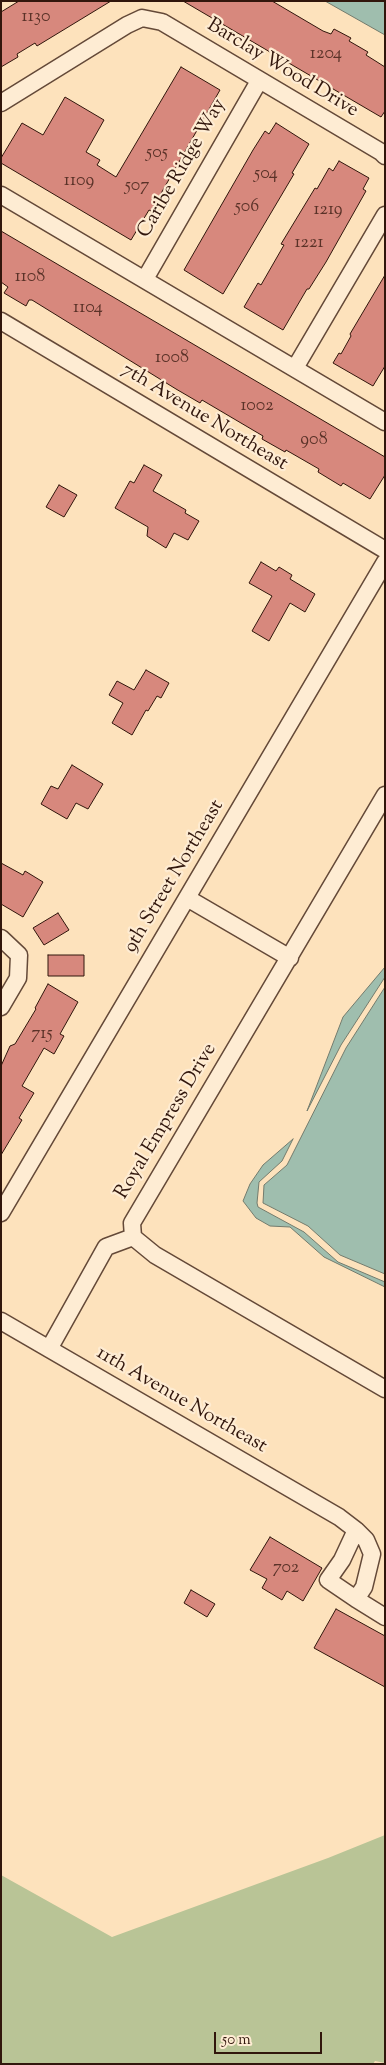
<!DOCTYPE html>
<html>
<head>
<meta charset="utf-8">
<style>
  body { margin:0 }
  #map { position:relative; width:386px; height:2065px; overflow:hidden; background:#fde2bc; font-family:"Sorts Mill Goudy",serif }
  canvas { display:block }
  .frame { position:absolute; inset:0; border:2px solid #31160c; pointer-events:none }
  .scale { position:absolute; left:214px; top:2032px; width:108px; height:22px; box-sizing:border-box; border:2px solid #31160c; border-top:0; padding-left:6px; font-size:15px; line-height:18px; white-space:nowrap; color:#31160c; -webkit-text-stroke:4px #feecd3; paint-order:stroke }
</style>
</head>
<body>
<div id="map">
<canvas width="386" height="2065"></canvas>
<div class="frame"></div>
<div class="scale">50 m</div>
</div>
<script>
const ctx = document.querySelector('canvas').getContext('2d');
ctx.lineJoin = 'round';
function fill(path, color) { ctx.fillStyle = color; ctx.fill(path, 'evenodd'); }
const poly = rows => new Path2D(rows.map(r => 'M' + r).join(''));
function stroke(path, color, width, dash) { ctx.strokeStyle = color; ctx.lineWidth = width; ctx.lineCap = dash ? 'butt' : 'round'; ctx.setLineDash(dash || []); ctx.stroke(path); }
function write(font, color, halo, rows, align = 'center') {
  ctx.font = font + ' "Sorts Mill Goudy",serif'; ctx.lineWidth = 4.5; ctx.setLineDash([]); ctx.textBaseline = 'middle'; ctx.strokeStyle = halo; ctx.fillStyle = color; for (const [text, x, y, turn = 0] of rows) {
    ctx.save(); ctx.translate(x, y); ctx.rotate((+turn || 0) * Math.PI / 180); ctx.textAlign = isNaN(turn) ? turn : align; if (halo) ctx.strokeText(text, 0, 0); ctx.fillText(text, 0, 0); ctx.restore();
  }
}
const green = poly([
  [385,1835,385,2063,375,2061,373,2064,1,2064,1,1875,112,1937,328,1858]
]);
const water = poly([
  [325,1,385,1,385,35,325,1],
  [385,967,385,977,341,1045,307,1111,343,1017,385,967],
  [385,987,385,1274,340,1255,308,1226,263,1203,264,1185,287,1165,346,1048,385,987],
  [293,1139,282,1161,259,1182,257,1203,258,1207,304,1232,338,1262,385,1282,385,1287,324,1257,290,1227,270,1226,256,1218,243,1201,250,1184,263,1165,293,1139]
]);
const building = poly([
  [19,1,111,1,37,46,35,43,17,54,18,57,1,67,1,12,19,1],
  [183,1,272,1,323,31,331,34,334,29,351,38,349,41,368,52,366,55,385,67,385,111,381,117,369,110,183,1],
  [181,67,220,90,151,211,149,210,131,240,1,163,1,158,22,123,43,135,65,97,104,120,86,152,100,160,97,165,116,177,181,67],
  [276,123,309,144,292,173,294,174,223,294,184,270,253,150,265,131,269,134,276,123],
  [339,161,369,178,363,189,366,191,326,262,309,289,307,289,283,330,244,307,258,283,261,285,284,245,281,244,315,188,317,189,329,168,333,171,339,161],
  [1,231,385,457,385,475,370,499,343,483,341,486,318,472,319,469,286,450,285,452,262,439,263,436,202,400,200,403,176,389,32,300,29,300,26,306,4,293,8,287,1,282,1,231],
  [385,275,385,366,373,386,333,363,339,353,341,354,351,336,350,334,385,275],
  [144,465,162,475,153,491,186,510,185,513,199,521,188,540,174,533,166,548,147,536,148,527,115,508,130,481,134,483,144,465],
  [59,485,77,495,64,517,46,507,59,485],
  [261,562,276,571,279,567,292,575,290,579,315,594,305,612,290,603,269,641,252,631,272,596,249,583,261,562],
  [146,670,169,683,161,698,157,696,148,711,146,710,132,735,112,723,123,703,109,695,117,681,134,690,146,670],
  [72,765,103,784,88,809,76,803,67,819,41,804,51,786,58,789,72,765],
  [1,863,23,875,25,871,43,882,23,917,1,904,1,863],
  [58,913,69,930,44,945,33,928,58,913],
  [48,955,84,955,84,976,48,976,48,955],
  [48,984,78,1002,60,1034,64,1036,54,1054,44,1048,22,1086,34,1093,19,1118,22,1120,1,1155,1,1066,10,1046,15,1044,36,1009,35,1008,48,984],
  [270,1537,322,1568,303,1601,287,1591,282,1600,262,1588,267,1579,250,1570,270,1537],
  [191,1590,215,1604,207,1617,184,1603,191,1590],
  [336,1609,385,1636,385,1687,314,1648,336,1609]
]);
const minor = poly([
  [1,103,127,25,142,18,162,22,381,152,385,156],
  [1,195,385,422],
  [145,279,259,81],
  [1,321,385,550],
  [295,368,385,215],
  [385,795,132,1223,133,1237,155,1255,385,1389],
  [187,898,290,958],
  [1,938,19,955,18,978,1,1007],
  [1,1213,385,562],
  [1,1321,339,1517,356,1530,366,1540,372,1554,364,1587,356,1599,328,1580,342,1560,356,1530],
  [49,1349,106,1247,133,1237],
  [356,1599,385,1617]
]);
const numberNames = [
  ["1130",36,18],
  ["1204",326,55],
  ["505",157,154],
  ["504",266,175],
  ["1109",79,182],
  ["507",137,187],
  ["506",247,208],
  ["1219",328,211],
  ["1221",309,244],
  ["1108",30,278],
  ["1104",88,309],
  ["1008",172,359],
  ["1002",257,407],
  ["908",314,441],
  ["715",42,1035],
  ["702",286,1569]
];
const streetNames = [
  ["Barclay Wood Drive",282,69,31],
  ["Caribe Ridge Way",183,169,-60],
  ["7th Avenue Northeast",204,418,31],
  ["9th Street Northeast",175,877,-59],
  ["Royal Empress Drive",167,1122,-59],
  ["11th Avenue Northeast",181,1401,30]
];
fill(green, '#b9c496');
fill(water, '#9fbeae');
stroke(water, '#737b6d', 1);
fill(building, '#d7887d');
stroke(building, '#31160c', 1);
stroke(minor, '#644938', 19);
stroke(minor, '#feecd3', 16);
write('18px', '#5a3228', null, numberNames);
write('20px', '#31160c', '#feecd3', streetNames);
</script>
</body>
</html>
